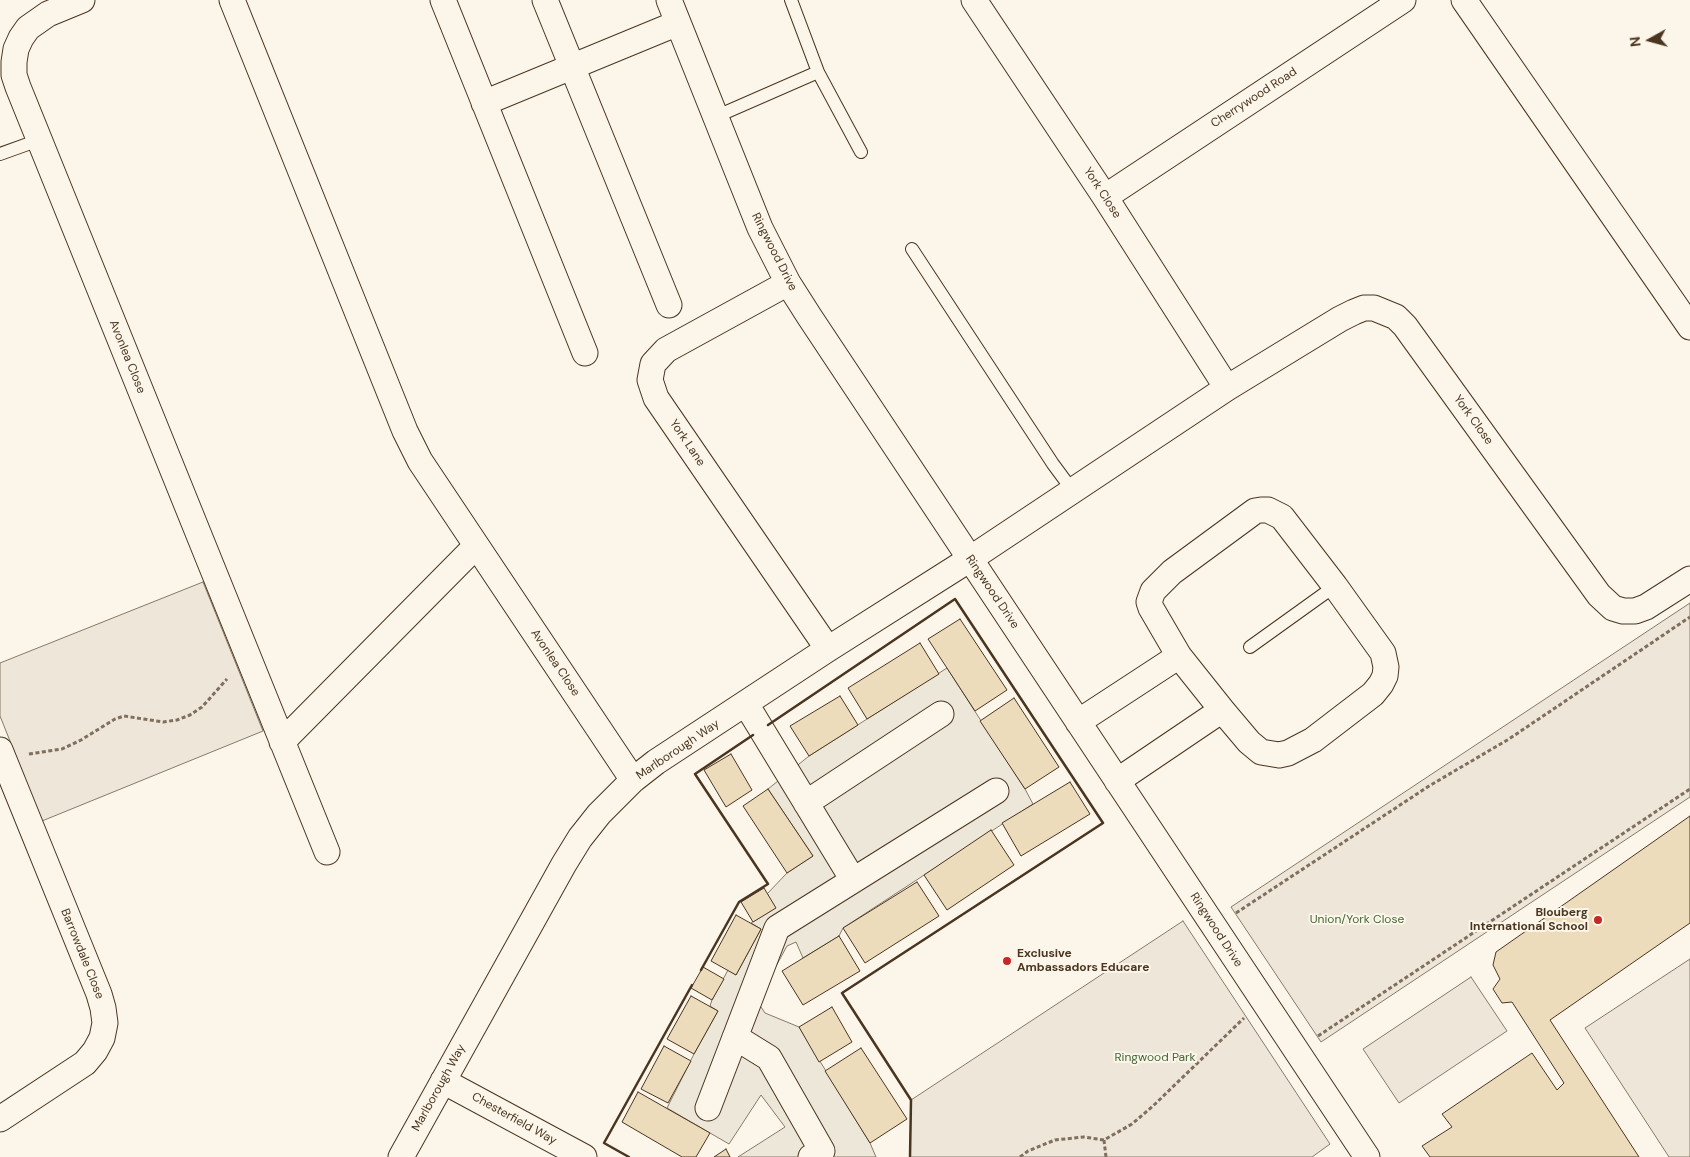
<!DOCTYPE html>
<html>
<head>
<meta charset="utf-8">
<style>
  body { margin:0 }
  #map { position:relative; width:1690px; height:1157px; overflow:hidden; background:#fbf6e9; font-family:"DM Sans",sans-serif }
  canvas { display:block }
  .north { position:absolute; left:1625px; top:15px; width:50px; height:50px; -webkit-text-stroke:4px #fbf6e9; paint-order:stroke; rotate:263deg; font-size:14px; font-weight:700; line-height:20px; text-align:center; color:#4a3520 }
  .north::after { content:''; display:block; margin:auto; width:18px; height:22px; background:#4a3520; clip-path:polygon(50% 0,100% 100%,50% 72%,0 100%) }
</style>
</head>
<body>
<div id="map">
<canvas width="1690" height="1157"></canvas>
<div class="north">N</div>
</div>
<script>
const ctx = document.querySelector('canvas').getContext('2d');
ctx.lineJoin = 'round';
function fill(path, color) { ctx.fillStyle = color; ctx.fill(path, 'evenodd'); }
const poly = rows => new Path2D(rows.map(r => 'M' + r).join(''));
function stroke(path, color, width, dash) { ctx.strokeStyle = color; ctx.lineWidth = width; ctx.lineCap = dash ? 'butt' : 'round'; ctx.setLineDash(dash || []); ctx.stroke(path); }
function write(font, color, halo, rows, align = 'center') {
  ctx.font = font + ' "DM Sans",sans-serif'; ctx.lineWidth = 4; ctx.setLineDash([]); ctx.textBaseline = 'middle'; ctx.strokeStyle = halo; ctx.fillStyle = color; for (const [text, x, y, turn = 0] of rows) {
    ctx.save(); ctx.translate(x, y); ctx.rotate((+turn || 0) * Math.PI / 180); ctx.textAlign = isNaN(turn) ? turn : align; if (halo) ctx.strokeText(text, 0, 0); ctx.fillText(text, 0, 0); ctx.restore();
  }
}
const green = poly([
  [203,582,263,731,42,821,0,716,0,663,203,582],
  [1690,603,1690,797,1321,1042,1231,907,1690,603],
  [1183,921,1330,1144,1312,1157,910,1157,911,1100,1183,921],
  [1690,959,1690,1157,1669,1157,1585,1028,1690,959],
  [1471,977,1507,1031,1399,1103,1363,1049,1471,977]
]);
const parking = poly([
  [947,668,1025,789,1033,804,843,928,839,936,803,958,796,942,787,946,757,1001,765,1013,799,1027,870,1143,876,1157,738,1157,785,1127,761,1095,729,1144,667,1108,694,1054,718,1011,710,1006,712,1000,728,970,736,975,761,929,751,923,775,908,767,894,787,873,813,856,768,789,809,756,947,668]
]);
const building = poly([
  [960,619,1007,690,975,711,928,639,960,619],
  [920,643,939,674,867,719,848,688,920,643],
  [840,696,858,725,809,756,790,726,840,696],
  [1014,698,1059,767,1025,789,980,721,1014,698],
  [731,754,752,790,726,807,704,770,731,754],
  [1070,782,1090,814,1021,856,1002,823,1070,782],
  [768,789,813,856,787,873,743,806,768,789],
  [1690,816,1690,923,1550,1020,1639,1157,1430,1157,1422,1146,1452,1127,1442,1114,1532,1053,1557,1090,1564,1083,1512,1002,1502,1003,1493,989,1500,979,1493,965,1496,952,1690,816],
  [991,830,1014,865,947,910,924,875,991,830],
  [917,882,939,916,865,963,843,928,917,882],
  [764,888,776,908,753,922,741,902,764,888],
  [736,915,761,929,736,975,711,961,736,915],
  [839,936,860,971,803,1005,782,971,839,936],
  [703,967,724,979,712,1000,691,988,703,967],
  [691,996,718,1011,694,1054,667,1039,691,996],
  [832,1007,852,1042,819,1062,799,1027,832,1007],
  [664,1046,691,1061,668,1103,641,1089,664,1046],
  [861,1048,907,1119,870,1143,825,1071,861,1048],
  [638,1092,710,1133,696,1157,682,1157,622,1122,638,1092],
  [726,1149,730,1157,714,1157,726,1149]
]);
const path = poly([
  [29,754,62,749,81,740,115,719,124,716,163,722,177,720,190,715,202,707,227,679],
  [1236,913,1429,786,1509,739,1690,617],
  [1318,1036,1690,789],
  [1104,1140,1106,1157],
  [1020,1157,1028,1151,1055,1140,1084,1137,1104,1140,1132,1124,1153,1106,1244,1018]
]);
const lane = poly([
  [791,0,818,72,861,152],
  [715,117,818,72],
  [0,154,39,140],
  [912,249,1053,464,1073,491],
  [1250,647,1335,586]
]);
const street = poly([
  [82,0,48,14,28,28,21,38,16,49,14,62,14,75,18,87,327,852],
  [232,0,405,431,420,461,633,780],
  [443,0,585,353],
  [545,0,669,305],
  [669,0,760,228,788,283,809,316,1367,1157],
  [974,0,1105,197,1227,388],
  [1464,0,1690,327],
  [484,103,678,23],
  [1105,197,1403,0],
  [788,283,666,350,653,364,650,380,656,398,828,649],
  [1179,656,1222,710],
  [746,704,853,880],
  [1078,722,1179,656,1151,608,1149,602,1153,591,1172,572,1255,511,1261,510,1268,510,1282,517,1335,586,1383,653,1386,667,1385,676,1381,684,1373,694,1313,740,1288,753,1279,755,1261,752,1249,742,1222,710,1117,781],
  [282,742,476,546],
  [0,750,99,994,103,1008,105,1023,102,1038,95,1051,85,1063,0,1119],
  [806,803,941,714],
  [735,1037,769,1058,822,1151,811,1157],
  [443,1081,584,1157],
  [708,1108,777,928,996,791],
  [401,1157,564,864,580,838,599,814,633,780,656,762,828,649,970,559,1227,388,1340,319,1354,312,1364,308,1374,308,1396,317,1405,326,1599,595,1613,608,1623,611,1635,611,1646,607,1690,579]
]);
const wall = poly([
  [768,725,955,599,1103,823,842,993,911,1100,910,1157],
  [701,970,739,902,768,884,695,774,753,735],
  [629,1157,604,1143,692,985]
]);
const markers = [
  [1598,920,5,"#c62828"],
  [1007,961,5,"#c62828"]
];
const streetNames = [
  ["Cherrywood Road",1254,98,-33],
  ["York Close",1102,193,57],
  ["Ringwood Drive",774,252,63],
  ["Avonlea Close",127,357,68],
  ["York Close",1473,420,54],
  ["York Lane",687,443,56],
  ["Ringwood Drive",992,592,56],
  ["Avonlea Close",555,663,56],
  ["Marlborough Way",678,750,-34],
  ["Ringwood Drive",1216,930,57],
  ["Barrowdale Close",82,954,68],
  ["Marlborough Way",439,1088,-61],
  ["Chesterfield Way",514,1119,29]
];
const poiNames = [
  ["Blouberg",1588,913],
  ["International School",1588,927],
  ["Exclusive",1017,954,"left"],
  ["Ambassadors Educare",1017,968,"left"]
];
const parkNames = [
  ["Union/York Close",1357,920],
  ["Ringwood Park",1155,1058]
];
fill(green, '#ede6d9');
stroke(green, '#887966', 1);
fill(parking, '#ede7d9');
stroke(parking, '#887966', 1);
fill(building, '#ecdcbc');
stroke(building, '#4a3520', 1);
stroke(lane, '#4a3520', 14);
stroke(street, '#4a3520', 27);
stroke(path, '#7f6f5c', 3, [4, 2.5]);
stroke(lane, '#fbf6e9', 12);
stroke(street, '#fbf6e9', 25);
stroke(wall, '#4a3520', 2.5);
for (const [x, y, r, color] of markers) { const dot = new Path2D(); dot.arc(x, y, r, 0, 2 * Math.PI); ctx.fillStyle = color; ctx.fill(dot); stroke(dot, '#fbf6e9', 2); }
write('12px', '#4a3520', '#fbf6e9', streetNames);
write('bold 12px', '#4a3520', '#fbf6e9', poiNames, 'right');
write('12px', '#436837', '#fbf6e9', parkNames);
</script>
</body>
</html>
